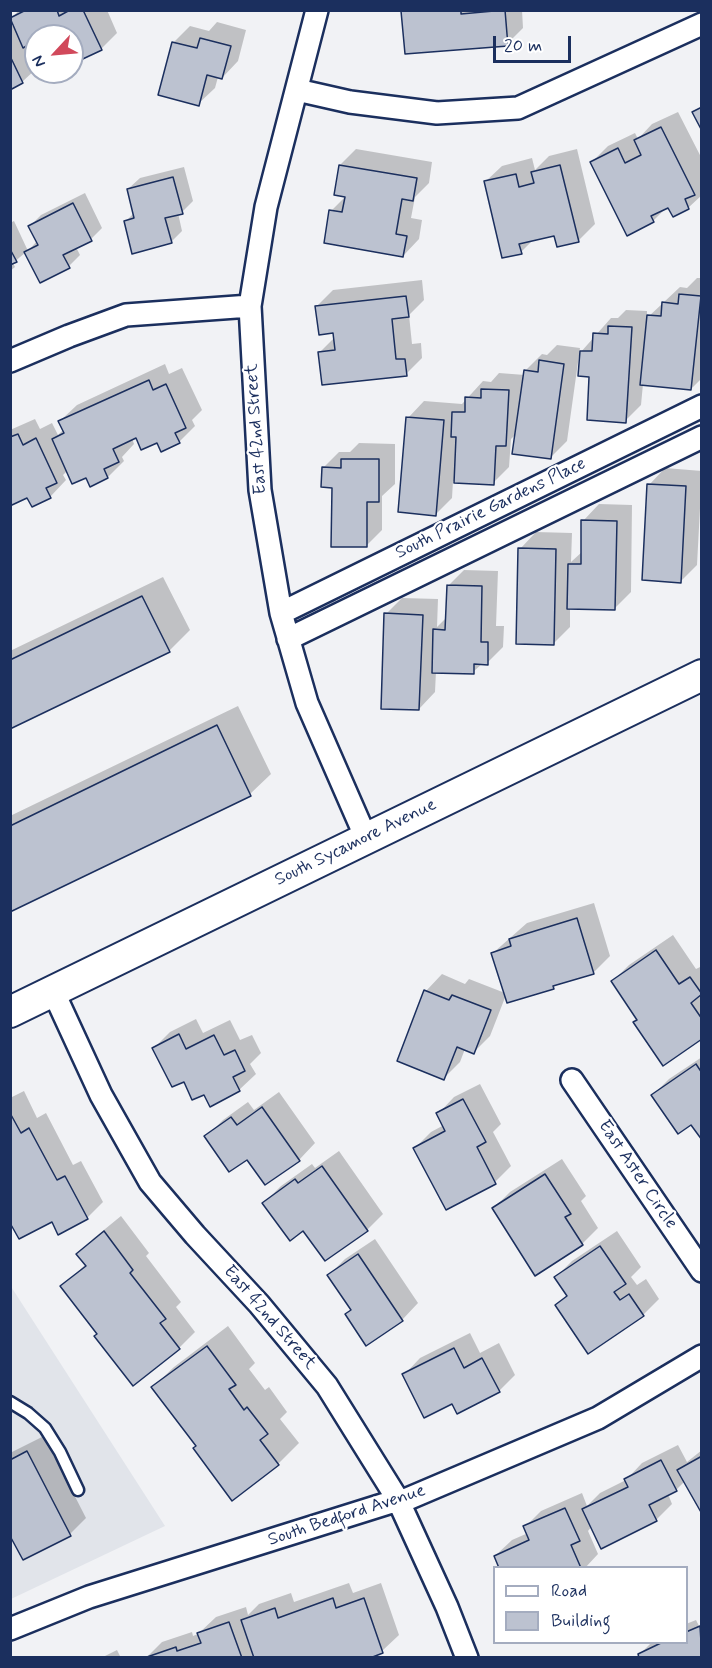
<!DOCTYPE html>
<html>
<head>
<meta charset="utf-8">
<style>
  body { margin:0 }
  #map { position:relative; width:712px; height:1668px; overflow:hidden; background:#f1f2f5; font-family:Mynerve,sans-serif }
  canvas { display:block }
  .frame { position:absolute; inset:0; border:12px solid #1b2f5e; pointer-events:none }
  .legend { position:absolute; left:493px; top:1566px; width:195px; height:78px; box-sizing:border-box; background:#fff; border:2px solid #a4acbf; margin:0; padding:8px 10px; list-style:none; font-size:18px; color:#1b2f5e }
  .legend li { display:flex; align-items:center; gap:12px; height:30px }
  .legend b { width:30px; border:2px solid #a4acbf }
  .north { position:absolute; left:24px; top:24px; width:60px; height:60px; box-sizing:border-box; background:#fff; border:2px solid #a4acbf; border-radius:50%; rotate:244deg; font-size:16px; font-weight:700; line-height:24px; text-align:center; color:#1b2f5e }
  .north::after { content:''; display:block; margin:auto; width:21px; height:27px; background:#d1495b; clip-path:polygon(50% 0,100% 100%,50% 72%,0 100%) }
  .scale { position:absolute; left:493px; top:36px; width:78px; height:27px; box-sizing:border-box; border:3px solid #1b2f5e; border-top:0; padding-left:8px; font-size:18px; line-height:21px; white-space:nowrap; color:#1b2f5e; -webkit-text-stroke:4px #fff; paint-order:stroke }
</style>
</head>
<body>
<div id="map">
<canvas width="712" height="1668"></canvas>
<div class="frame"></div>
<ul class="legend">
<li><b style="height:8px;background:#fff"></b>Road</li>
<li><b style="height:16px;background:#bcc2d0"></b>Building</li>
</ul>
<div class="north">N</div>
<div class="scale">20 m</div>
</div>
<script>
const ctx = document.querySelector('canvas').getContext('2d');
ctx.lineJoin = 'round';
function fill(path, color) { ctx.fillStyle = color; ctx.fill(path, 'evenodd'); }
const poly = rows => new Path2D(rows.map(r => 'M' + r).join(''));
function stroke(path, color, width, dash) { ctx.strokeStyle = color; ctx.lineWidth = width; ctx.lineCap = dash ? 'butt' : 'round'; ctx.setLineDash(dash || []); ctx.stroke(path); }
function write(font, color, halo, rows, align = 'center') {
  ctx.font = font + ' Mynerve,sans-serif'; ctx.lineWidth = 4.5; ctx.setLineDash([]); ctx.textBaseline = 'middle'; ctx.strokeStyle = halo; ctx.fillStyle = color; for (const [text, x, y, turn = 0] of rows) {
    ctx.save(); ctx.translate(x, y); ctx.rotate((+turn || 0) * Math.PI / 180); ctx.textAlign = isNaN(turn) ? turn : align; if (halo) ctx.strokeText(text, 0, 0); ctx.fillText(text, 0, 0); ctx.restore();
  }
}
const built = poly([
  [10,1285,165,1526,11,1599,10,1599]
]);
const shadow = poly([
  [19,10,107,10,117,33,101,49,72,62,72,36,36,36,36,49,33,41,29,45,36,60,36,69,22,82,10,88,10,27,14,25,11,19],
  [404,10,522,10,523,28,507,44],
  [217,22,246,30,238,61,222,78,218,77,215,88,198,104,174,42,190,26,209,31],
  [678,112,702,159,702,195,688,208,674,215,669,205,653,221,592,162,608,146,635,133,638,139,652,124],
  [356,149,432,162,429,183,415,197,411,218,422,220,419,239,403,256,331,211,346,196,340,165],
  [577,149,595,224,579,240,555,234,534,239,521,252,485,182,502,166,532,158,535,170,549,156],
  [184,167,193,201,182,212,178,213,182,231,171,242,125,222,134,213,128,189,140,178],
  [85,193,102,228,91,239,76,247,80,255,69,266,26,252,13,263,15,267,10,271,10,223,14,221,28,251,37,241,30,226,41,215],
  [697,278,702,278,702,378,691,389,643,384,641,405,625,421,591,375,580,353,611,318,618,318,626,310,647,311,647,318,680,287,687,288],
  [422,280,424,300,409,315,412,344,421,343,422,358,406,374,320,352,335,337,317,306,333,290],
  [557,345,580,348,567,441,550,458,517,433,511,439,509,467,493,483,453,481,452,498,436,514,408,418,424,401,462,404,483,381,491,382,499,373,525,375,525,371,542,354,547,355],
  [165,364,169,374,182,368,202,410,192,420,195,426,179,442,158,441,136,436,132,438,134,444,122,457,124,461,108,477,86,476,68,470,63,475,66,480,50,497,28,496,10,498,10,430,35,419,40,429,52,423,58,435,64,429,60,421,77,405],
  [359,443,395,444,395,484,382,496,382,530,366,546,323,468,339,452,350,452],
  [665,468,702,471,697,565,681,581,649,485],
  [599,504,632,505,631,592,615,608,570,607,570,627,554,643,520,549,536,532,572,533,571,562,583,551,583,521],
  [464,570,498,571,496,626,504,626,503,647,487,663,483,663,473,672,436,671,435,692,419,709,386,614,402,598,438,599,437,627,447,617,448,586],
  [163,577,190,630,169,651,10,728,10,651],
  [238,706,271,774,250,794,10,910,10,816],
  [594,903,610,956,594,972,558,983,553,988,506,995,490,1036,474,1052,465,1049,460,1062,444,1078,426,991,442,974,465,984,469,979,505,993,493,953,527,923],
  [673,935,696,969,702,966,702,1037,613,981,629,965],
  [196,1019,203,1033,230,1020,240,1040,252,1035,261,1053,250,1064,256,1074,239,1090,204,1093,184,1080,154,1048,170,1032],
  [702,1057,702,1137,692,1123,653,1095,669,1079],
  [480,1084,501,1124,493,1132,511,1166,495,1182,415,1148,431,1132,444,1125,438,1114,454,1097],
  [24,1091,37,1118,46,1113,73,1165,81,1161,103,1202,87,1218,10,1219,10,1098],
  [279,1092,315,1143,299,1160,247,1158,206,1137,223,1120,248,1102,254,1110],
  [339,1151,383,1214,367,1230,304,1229,264,1203,281,1186,312,1164,315,1168],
  [562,1159,586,1196,581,1201,598,1228,582,1244,494,1208,510,1192],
  [121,1216,149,1253,146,1256,181,1302,176,1307,195,1332,179,1348,133,1383,99,1334,62,1286,86,1264,78,1254,94,1238],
  [617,1231,641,1267,631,1277,637,1285,646,1279,659,1299,643,1315,557,1305,568,1294,556,1277,572,1261],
  [375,1239,418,1303,402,1320,346,1314,352,1309,329,1275,345,1259],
  [228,1326,255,1363,249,1369,265,1390,269,1387,287,1412,280,1419,299,1443,278,1464,198,1446,153,1387,174,1367],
  [470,1333,480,1353,499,1343,515,1375,499,1391,453,1402,404,1375,420,1358],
  [44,1436,86,1518,70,1534,10,1533,10,1453],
  [678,1445,687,1462,702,1450,702,1511,685,1481,676,1490,668,1494,672,1504,656,1520,592,1526,588,1531,598,1554,585,1568,500,1568,495,1556,512,1540,528,1533,525,1527,541,1511,582,1493,587,1506,600,1493,626,1480,642,1463],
  [349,1583,353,1593,381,1583,399,1635,382,1651,365,1658,146,1658,162,1642,192,1632,193,1636,198,1634,216,1617,246,1607,248,1615,259,1604,291,1593,294,1602],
  [696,1620,702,1632,702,1658,640,1654,652,1642,686,1642,686,1624],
  [117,1650,121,1658,101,1658]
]);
const building = poly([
  [26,10,57,10,59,16,70,10,83,10,102,50,72,64,72,36,36,36,36,52,32,43,23,48,10,18,26,10],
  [461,10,461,14,505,10,508,46,405,54,401,11,461,10],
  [200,38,231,46,222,79,207,75,199,106,158,95,172,42,197,48,200,38],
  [10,56,23,83,10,90,10,56],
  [702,107,702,131,692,112,702,107],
  [661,127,695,195,685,199,689,209,673,217,668,208,651,216,654,222,627,236,590,162,618,148,625,163,641,155,634,140,661,127],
  [339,165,417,178,413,201,402,199,396,234,407,236,403,257,324,243,329,210,342,212,345,197,334,195,339,165],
  [560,165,579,242,557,247,554,236,519,244,522,254,502,258,484,181,516,174,519,187,534,183,531,172,560,165],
  [173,177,183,214,165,218,172,243,132,254,124,221,134,218,127,189,173,177],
  [73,203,92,241,63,255,70,268,40,283,24,252,38,245,28,226,73,203],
  [10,249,17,262,10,265,10,249],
  [679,294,701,296,691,390,640,385,647,315,661,316,662,302,678,304,679,294],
  [406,296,409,317,392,319,396,359,405,359,407,376,322,385,318,352,335,350,333,333,319,335,315,306,406,296],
  [608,326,632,327,626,423,587,420,589,377,578,376,580,351,592,351,593,333,608,334,608,326],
  [539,360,564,364,551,459,512,454,524,370,538,372,539,360],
  [149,380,153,390,166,384,186,428,175,433,180,443,161,452,157,443,141,450,136,438,113,449,119,462,104,469,108,478,90,487,86,478,72,484,52,439,64,433,58,421,149,380],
  [481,389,509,390,506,446,496,446,494,485,454,483,456,437,451,437,452,412,465,412,465,397,481,398,481,389],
  [406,417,444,420,436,516,398,512,406,417],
  [18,434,23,445,36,438,57,483,46,488,51,498,32,507,27,498,12,505,10,502,10,437,18,434],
  [341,459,379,459,379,502,367,502,367,547,331,547,332,488,321,487,322,467,341,468,341,459],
  [647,484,686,486,681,583,642,580,647,484],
  [581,520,617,521,615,610,567,609,568,564,581,564,581,520],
  [518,548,556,549,554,645,516,644,518,548],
  [447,585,482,586,481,642,488,642,488,665,474,664,474,674,432,673,433,629,445,630,447,585],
  [142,596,170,652,10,729,10,660,142,596],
  [384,613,423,615,419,710,381,709,384,613],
  [217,725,251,796,10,912,10,826,217,725],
  [577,918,594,974,553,986,554,989,507,1003,491,953,511,946,509,939,577,918],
  [656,950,679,984,690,977,702,994,691,1003,702,1019,702,1039,663,1066,633,1022,637,1020,611,981,656,950],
  [424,990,449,1000,452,995,491,1010,474,1054,457,1047,444,1080,397,1061,424,990],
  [179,1034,186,1049,214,1035,224,1055,235,1050,245,1071,233,1077,240,1091,210,1107,204,1095,192,1100,184,1082,172,1087,152,1048,179,1034],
  [696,1064,702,1073,702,1140,691,1125,678,1134,651,1095,696,1064],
  [463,1099,486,1142,477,1147,496,1184,446,1210,413,1148,445,1131,436,1113,463,1099],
  [262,1107,300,1161,265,1185,247,1160,229,1172,204,1136,231,1117,237,1125,262,1107],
  [10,1113,21,1133,29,1128,57,1180,65,1176,88,1219,58,1235,52,1222,19,1239,10,1223,10,1113],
  [322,1166,368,1231,325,1261,303,1231,290,1241,262,1203,295,1179,298,1183,322,1166],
  [545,1174,571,1214,565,1217,583,1245,535,1276,492,1208,545,1174],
  [104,1231,133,1270,130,1273,166,1319,160,1323,180,1349,133,1386,94,1336,97,1334,60,1286,86,1266,76,1254,104,1231],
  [600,1246,626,1284,614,1292,620,1300,629,1294,644,1316,588,1354,555,1305,567,1296,554,1277,600,1246],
  [358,1254,403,1321,366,1346,345,1314,351,1310,327,1275,358,1254],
  [207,1346,236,1385,229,1389,244,1410,247,1407,268,1434,260,1440,279,1465,232,1501,193,1448,196,1446,151,1387,207,1346],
  [454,1348,464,1368,482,1358,500,1392,457,1414,452,1404,424,1418,402,1374,454,1348],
  [27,1451,71,1536,23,1560,10,1536,10,1460,27,1451],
  [702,1456,702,1514,677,1470,702,1456],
  [661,1460,677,1491,649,1505,657,1521,601,1549,582,1509,628,1487,624,1479,661,1460],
  [565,1508,580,1541,571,1545,581,1568,499,1568,494,1556,529,1540,523,1526,565,1508],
  [333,1598,336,1608,364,1598,383,1653,370,1658,254,1658,241,1620,275,1608,278,1618,333,1598],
  [229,1622,242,1658,144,1658,176,1647,177,1651,201,1643,197,1633,229,1622],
  [700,1626,702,1658,639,1658,638,1654,663,1642,686,1642,686,1632,700,1626]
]);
const lane = poly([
  [10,1402,28,1413,45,1428,60,1452,78,1490]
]);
const street = poly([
  [317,10,266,207,250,306,260,490,281,613,307,703,366,838],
  [297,90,350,102,437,113,518,108,702,24],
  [10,361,69,336,126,315,250,306],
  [281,613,702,406],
  [288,639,702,437],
  [53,991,101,1095,150,1182,195,1235,259,1304,327,1386,398,1500,447,1607,467,1658],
  [572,1080,702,1271],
  [10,1629,89,1597,398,1500,405,1500,598,1418,702,1356]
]);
const secondary = poly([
  [10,1012,702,675]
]);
const streetNames = [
  ["East 42nd Street",257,429,-94],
  ["South Prairie Gardens Place",491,509,-26],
  ["South Sycamore Avenue",356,843,-26],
  ["East Aster Circle",637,1175,56],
  ["East 42nd Street",269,1318,49],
  ["South Bedford Avenue",347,1516,-18]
];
fill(built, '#e1e4ea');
fill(shadow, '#0003');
fill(building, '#bcc2d0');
stroke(building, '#1b2f5e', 1.5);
stroke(lane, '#1b2f5e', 15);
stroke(street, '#1b2f5e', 26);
stroke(secondary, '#1b2f5e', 34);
stroke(lane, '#fff', 10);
stroke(street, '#fff', 21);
stroke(secondary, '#fff', 30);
write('18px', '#1b2f5e', '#fff', streetNames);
</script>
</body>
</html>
